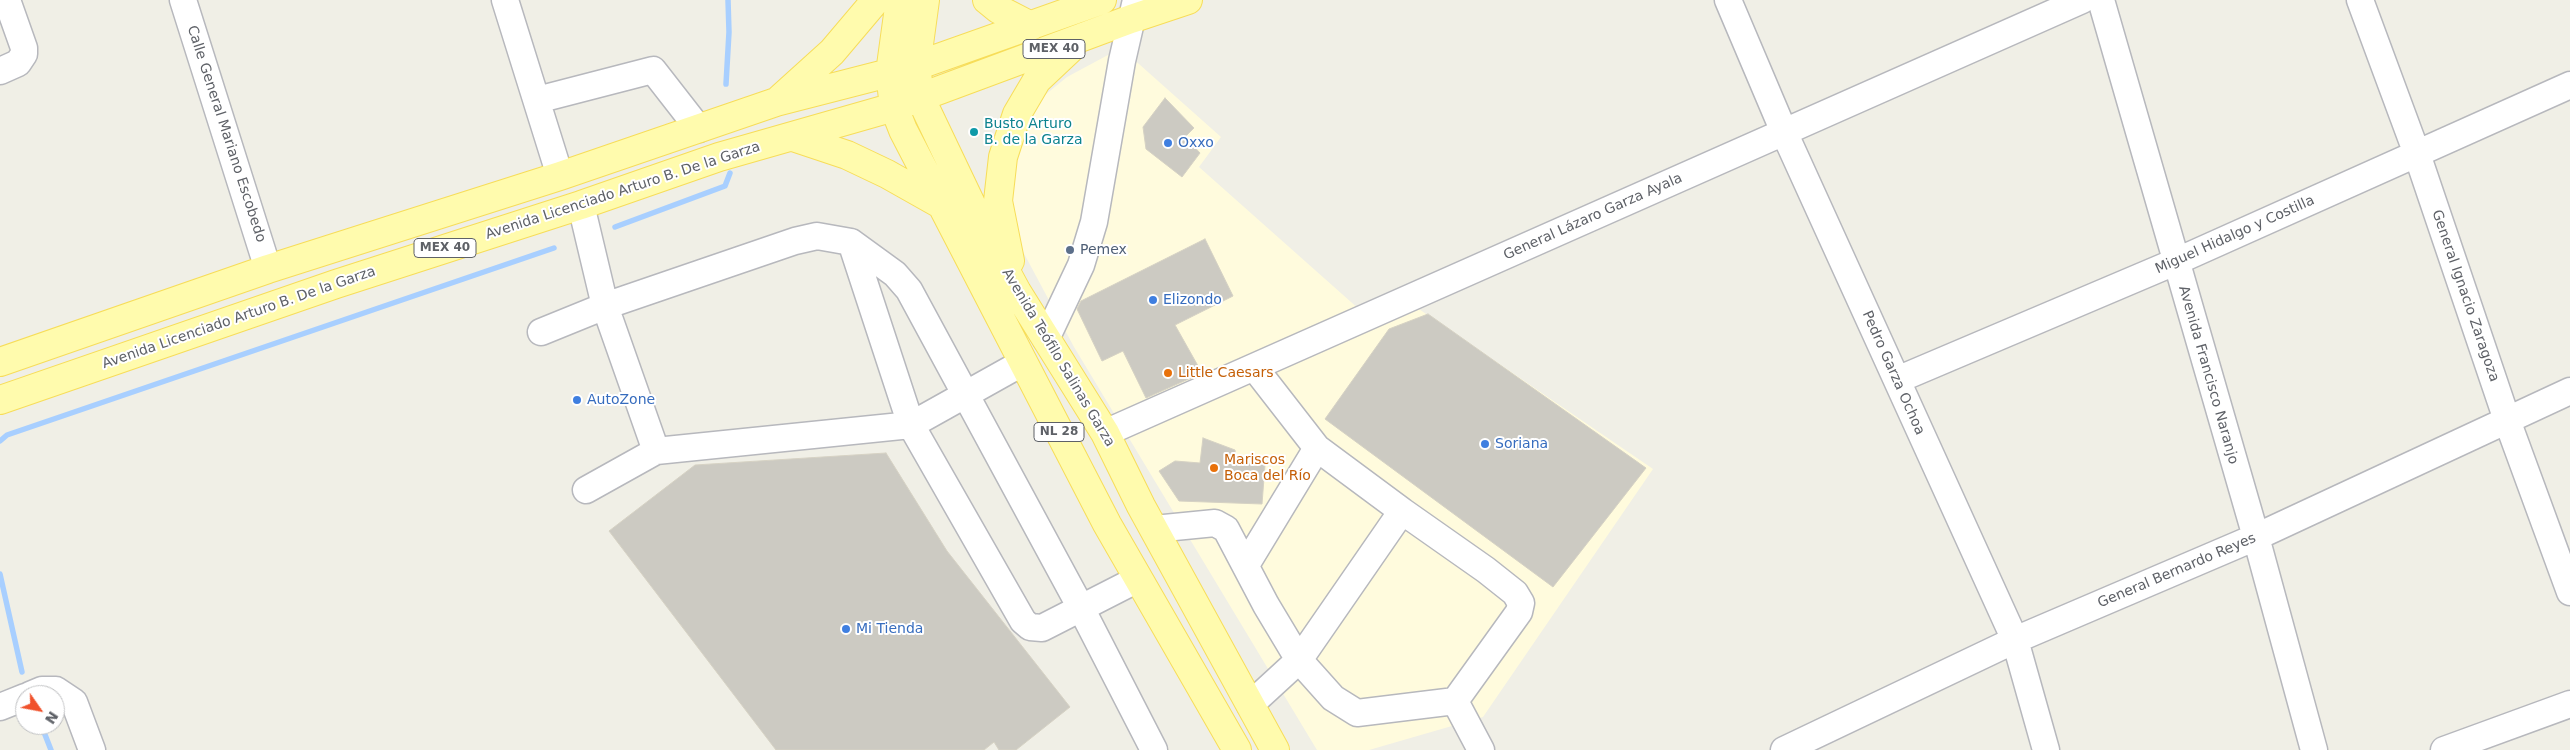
<!DOCTYPE html>
<html>
<head>
<meta charset="utf-8">
<style>
  body { margin:0 }
  #map { position:relative; width:2570px; height:750px; overflow:hidden; background:#f0efe6; font-family:"DejaVu Sans",sans-serif }
  canvas { display:block }
  .north { position:absolute; left:15px; top:685px; width:50px; height:50px; box-sizing:border-box; background:#fff; border:1px solid #bfc0c2; border-radius:50%; rotate:123deg; font-size:14px; font-weight:700; line-height:20px; text-align:center; color:#5e6167 }
  .north::after { content:''; display:block; margin:auto; width:18px; height:22px; background:#f0522c; clip-path:polygon(50% 0,100% 100%,50% 72%,0 100%) }
</style>
</head>
<body>
<div id="map">
<canvas width="2570" height="750"></canvas>
<div class="north">N</div>
</div>
<script>
const ctx = document.querySelector('canvas').getContext('2d');
ctx.lineJoin = 'round';
function fill(path, color) { ctx.fillStyle = color; ctx.fill(path, 'evenodd'); }
const poly = rows => new Path2D(rows.map(r => 'M' + r).join(''));
function stroke(path, color, width, dash) { ctx.strokeStyle = color; ctx.lineWidth = width; ctx.lineCap = dash ? 'butt' : 'round'; ctx.setLineDash(dash || []); ctx.stroke(path); }
function write(font, color, halo, rows, align = 'center') {
  ctx.font = font + ' "DejaVu Sans",sans-serif'; ctx.lineWidth = 4; ctx.setLineDash([]); ctx.textBaseline = 'middle'; ctx.strokeStyle = halo; ctx.fillStyle = color; for (const [text, x, y, turn = 0] of rows) {
    ctx.save(); ctx.translate(x, y); ctx.rotate((+turn || 0) * Math.PI / 180); ctx.textAlign = isNaN(turn) ? turn : align; if (halo) ctx.strokeText(text, 0, 0); ctx.fillText(text, 0, 0); ctx.restore();
  }
}
const commercial = poly([
  [1121,48,1221,137,1199,167,1360,310,1413,305,1653,469,1483,717,1369,750,1317,750,1074,347,1020,246,1006,197,1028,125,1045,95,1067,77]
]);
const stream = poly([
  [726,84,729,32,728,0],
  [615,227,725,186,730,173],
  [0,441,7,435,554,248],
  [0,574,22,672],
  [42,727,51,750]
]);
const building = poly([
  [1165,98,1194,128,1185,137,1200,153,1182,177,1146,149,1143,127,1165,98],
  [1205,239,1233,296,1175,325,1202,373,1146,398,1123,351,1102,361,1077,309,1081,301,1205,239],
  [1428,314,1646,468,1553,587,1325,419,1389,329,1428,314],
  [1203,438,1235,450,1236,462,1265,465,1262,504,1179,501,1159,471,1175,461,1200,463,1203,438],
  [886,453,947,551,1070,707,1016,750,999,750,994,742,984,750,776,750,609,531,695,465,886,453]
]);
const minor = poly([
  [183,0,268,269],
  [505,0,560,176],
  [1728,0,1784,132,2015,640,2046,750],
  [2101,0,2256,537,2314,750],
  [2360,0,2417,154,2507,420,2570,592],
  [0,71,18,63,24,54,24,48,7,0],
  [537,100,653,70,699,129],
  [581,205,605,306,656,451],
  [851,242,911,425,1023,621,1030,627,1042,628,1138,579],
  [541,332,605,306,795,241,817,236,851,242,895,274,909,290,1081,608,1154,750],
  [1046,339,1081,265,1094,222,1122,61,1136,0],
  [1254,367,1317,448],
  [1897,380,2175,262,2570,85],
  [1105,433,2082,0],
  [586,490,656,451,911,425,1022,363],
  [1154,529,1215,523,1226,529,1266,605,1299,660,1333,698,1357,713,1455,701,1519,612,1521,603,1515,593,1486,570,1402,511,1299,660,1250,705],
  [1246,565,1317,448,1402,511],
  [30,695,42,690,56,690,74,702,92,750],
  [1455,701,1481,750],
  [0,707,25,697],
  [1784,750,2015,640,2256,537,2570,391],
  [2444,750,2570,704]
]);
const major = poly([
  [900,0,890,73,894,107,903,130,1107,524,1237,750],
  [925,0,916,66,920,97,983,229,1017,292,1105,433,1141,506,1275,750],
  [987,0,998,9,1031,26],
  [780,99,832,52,876,0],
  [793,137,847,155,887,174,942,205],
  [1010,261,998,201,1003,157,1017,114,1037,80,1071,48],
  [0,362,268,269,560,176,776,102,916,66,1102,0],
  [0,400,336,284,581,205,719,157,894,107,1131,19,1188,0]
]);
const markers = [
  [974,132,5,"#0f9aa8"],
  [1168,143,5,"#3f7fe0"],
  [1070,250,5,"#5c6f8a"],
  [1153,300,5,"#3f7fe0"],
  [1168,373,5,"#e8710a"],
  [577,400,5,"#3f7fe0"],
  [1485,444,5,"#3f7fe0"],
  [1214,468,5,"#e8710a"],
  [846,629,5,"#3f7fe0"]
];
const shields = [
  [1054,49,62],
  [445,248,62],
  [1059,432,50]
];
const shieldNames = [
  ["MEX 40",1054,49],
  ["MEX 40",445,248],
  ["NL 28",1059,432]
];
const cultureNames = [
  ["Busto Arturo",984,124],
  ["B. de la Garza",984,140]
];
const streetNames = [
  ["Calle General Mariano Escobedo",226,134,72],
  ["Avenida Licenciado Arturo B. De la Garza",623,191,-18],
  ["General Lázaro Garza Ayala",1593,217,-24],
  ["Miguel Hidalgo y Costilla",2235,235,-24],
  ["General Ignacio Zaragoza",2465,296,71],
  ["Avenida Licenciado Arturo B. De la Garza",239,318,-19],
  ["Avenida Teófilo Salinas Garza",1058,358,59],
  ["Pedro Garza Ochoa",1893,373,66],
  ["Avenida Francisco Naranjo",2208,375,74],
  ["General Bernardo Reyes",2177,571,-23]
];
const shopNames = [
  ["Oxxo",1178,143],
  ["Elizondo",1163,300],
  ["AutoZone",587,400],
  ["Soriana",1495,444],
  ["Mi Tienda",856,629]
];
const serviceNames = [
  ["Pemex",1080,250]
];
const foodNames = [
  ["Little Caesars",1178,373],
  ["Mariscos",1224,460],
  ["Boca del Río",1224,476]
];
fill(commercial, '#fffbdd');
stroke(stream, '#a8cfff', 5.5);
fill(building, '#cccac2');
stroke(building, '#d6d2c4', 1);
stroke(minor, '#b7b8bd', 29);
stroke(major, '#f7dd59', 30);
stroke(minor, '#fff', 26);
stroke(major, '#fffbad', 28);
for (const [x, y, r, color] of markers) { const dot = new Path2D(); dot.arc(x, y, r, 0, 2 * Math.PI); ctx.fillStyle = color; ctx.fill(dot); stroke(dot, '#fff', 2); }
for (const [x, y, w] of shields) { const box = new Path2D(); box.roundRect(x - w / 2, y - 9.5, w, 19, 4); ctx.fillStyle = '#fff'; ctx.fill(box); stroke(box, '#5e6167', 1); }
write('bold 12px', '#5e6167', null, shieldNames);
write('14px', '#0d838f', '#fff', cultureNames, 'left');
write('14px', '#5e6167', '#fff', streetNames);
write('14px', '#366cbe', '#fff', shopNames, 'left');
write('14px', '#4e5e75', '#fff', serviceNames, 'left');
write('14px', '#c56008', '#fff', foodNames, 'left');
</script>
</body>
</html>
